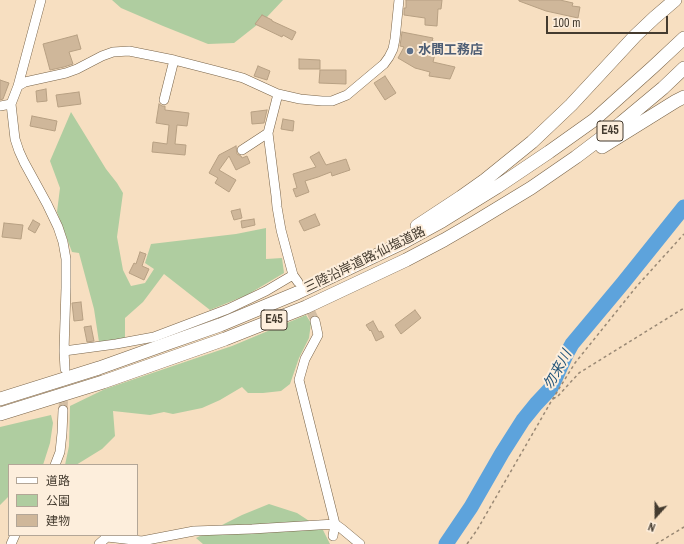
<!DOCTYPE html>
<html>
<head>
<meta charset="utf-8">
<style>
  body { margin:0 }
  #map { position:relative; width:684px; height:544px; overflow:hidden; background:#f7dfc1; font-family:"Archivo Narrow","Noto Sans JP",sans-serif }
  canvas { display:block }
  .legend { position:absolute; left:8px; top:464px; width:130px; height:72px; box-sizing:border-box; background:#fdeedc; border:1px solid #b3a697; margin:0; padding:5px 7px; list-style:none; font-size:12px; color:#443b2f }
  .legend li { display:flex; align-items:center; gap:8px; height:20px }
  .legend b { width:20px; border:1px solid #b3a697 }
  .north { position:absolute; left:636px; top:496px; width:40px; height:40px; -webkit-text-stroke:3px #fdeedc; paint-order:stroke; rotate:201deg; font-size:11px; font-weight:700; line-height:16px; text-align:center; color:#443b2f }
  .north::after { content:''; display:block; margin:auto; width:14px; height:18px; background:#443b2f; clip-path:polygon(50% 0,100% 100%,50% 72%,0 100%) }
  .scale { position:absolute; left:546px; top:16px; width:122px; height:18px; box-sizing:border-box; border:2px solid #443b2f; border-top:0; padding-left:5px; font-size:12px; line-height:14px; white-space:nowrap; color:#443b2f; -webkit-text-stroke:3px #fdeedc; paint-order:stroke }
</style>
</head>
<body>
<div id="map">
<canvas width="684" height="544"></canvas>
<ul class="legend">
<li><b style="height:5px;background:#fff"></b>道路</li>
<li><b style="height:11px;background:#afcda0"></b>公園</li>
<li><b style="height:11px;background:#cfb79a"></b>建物</li>
</ul>
<div class="north">N</div>
<div class="scale">100 m</div>
</div>
<script>
const ctx = document.querySelector('canvas').getContext('2d');
ctx.lineJoin = 'round';
function fill(path, color) { ctx.fillStyle = color; ctx.fill(path, 'evenodd'); }
const poly = rows => new Path2D(rows.map(r => 'M' + r).join(''));
function stroke(path, color, width, dash) { ctx.strokeStyle = color; ctx.lineWidth = width; ctx.lineCap = dash ? 'butt' : 'round'; ctx.setLineDash(dash || []); ctx.stroke(path); }
function write(font, color, halo, rows, align = 'center') {
  ctx.font = font + ' "Archivo Narrow","Noto Sans JP",sans-serif'; ctx.lineWidth = 4; ctx.setLineDash([]); ctx.textBaseline = 'middle'; ctx.strokeStyle = halo; ctx.fillStyle = color; for (const [text, x, y, turn = 0] of rows) {
    ctx.save(); ctx.translate(x, y); ctx.rotate((+turn || 0) * Math.PI / 180); ctx.textAlign = isNaN(turn) ? turn : align; if (halo) ctx.strokeText(text, 0, 0); ctx.fillText(text, 0, 0); ctx.restore();
  }
}
const green = poly([
  [112,0,283,0,267,17,234,43,208,44,163,26,121,8],
  [71,112,106,169,117,183,123,193,117,237,123,270,131,286,145,283,154,269,145,263,151,244,236,234,266,228,266,259,282,258,284,273,247,295,210,310,164,274,143,302,125,318,125,338,99,342,94,309,79,253,72,252,57,212,60,188,50,161],
  [306,315,311,323,309,338,299,358,290,384,281,391,263,393,248,393,242,387,220,400,202,408,173,414,164,412,150,415,113,411,115,436,102,449,76,465,65,465,69,446,70,406,105,389,232,346],
  [51,415,53,423,50,443,43,465,9,465,9,496,0,505,0,427],
  [269,504,297,513,323,530,330,544,203,544,196,538,242,515]
]);
const river = poly([
  [446,544,471,507,502,453,523,420,536,404,551,388,566,355,572,344,623,283,684,207]
]);
const building = poly([
  [406,0,442,0,441,9,438,9,437,26,425,25,425,18,404,15,404,8,406,8,406,0],
  [519,0,560,0,573,3,572,6,580,7,578,18,546,11,519,1,519,0],
  [262,15,272,20,272,21,296,32,292,40,283,35,282,37,255,24,262,15],
  [402,32,433,38,432,41,438,42,433,62,455,67,450,79,429,76,430,72,415,68,398,58,404,47,400,46,402,32],
  [77,35,81,49,69,52,73,64,64,67,50,70,43,44,77,35],
  [299,59,320,60,320,69,299,69,299,59],
  [258,66,270,71,267,80,254,76,258,66],
  [320,70,346,70,346,84,319,83,320,70],
  [385,76,396,93,385,100,374,83,385,76],
  [0,80,9,83,3,99,0,100,0,80],
  [46,89,47,101,37,102,36,91,46,89],
  [79,92,81,104,58,107,56,95,79,92],
  [159,104,162,106,165,106,165,110,189,113,187,126,177,125,175,144,186,145,185,155,152,152,153,142,167,144,169,125,156,123,159,104],
  [267,110,264,123,252,124,251,112,267,110],
  [32,116,57,121,55,131,30,126,32,116],
  [283,119,294,121,293,131,281,129,283,119],
  [236,146,237,154,241,156,242,158,247,156,250,163,236,170,229,156,219,170,236,180,229,192,215,183,218,178,209,173,219,155,236,146],
  [319,152,326,165,346,159,350,170,332,176,331,172,318,177,305,181,309,192,296,197,293,189,297,188,293,174,316,167,310,157,319,152],
  [240,209,242,218,234,220,231,211,240,209],
  [315,214,320,225,304,231,299,221,315,214],
  [254,219,255,225,242,228,241,221,254,219],
  [33,220,40,224,35,233,28,229,33,220],
  [4,223,23,225,21,239,2,237,4,223],
  [140,252,146,254,142,266,149,269,144,280,129,273,134,263,136,264,140,252],
  [81,302,83,320,74,321,72,303,81,302],
  [415,310,421,318,401,334,395,325,415,310],
  [373,321,379,332,381,331,384,337,376,341,371,330,370,331,366,325,373,321],
  [91,326,94,341,87,342,84,327,91,326]
]);
const minorTunnel = poly([
  [300,287,315,321],
  [63,410,65,373]
]);
const path = poly([
  [553,399,558,396,579,373,684,308],
  [467,544,477,530,552,400,575,363,637,286,684,234],
  [656,544,684,527]
]);
const minor = poly([
  [41,0,18,86,11,104,15,139,19,151,24,162,47,204,58,227,63,242,66,259,66,288,64,351,65,369],
  [18,86,25,82,66,73,77,69,102,56,113,52,129,51,174,60,217,71,243,78,278,94,300,99,322,101,332,101,347,95,384,64,389,57,393,49,395,39,399,0],
  [278,94,268,133,276,196,277,207,281,230,293,275,298,282],
  [164,100,174,60],
  [0,106,11,104],
  [242,150,268,133],
  [315,321,318,335,305,359,299,380,335,524,333,536],
  [64,351,116,344,154,337,228,309,266,291,293,275],
  [55,465,60,452,62,433,63,410],
  [11,544,15,535],
  [99,544,107,537,142,541,194,531,252,529,335,524,342,529,360,544]
]);
const highway = poly([
  [602,147,676,101,684,97],
  [417,226,461,197,485,180,532,142,571,105,635,36,654,18,675,0],
  [0,399,99,368,166,344,220,325,297,293,400,244,442,221,497,187,549,152,594,120,653,67,684,38],
  [0,414,103,382,225,339,306,307,406,260,444,240,475,222,531,188,576,157,621,123,663,88,684,68]
]);
const markers = [
  [410,51,4,"#5c6f8a"]
];
const shields = [
  [610,131,26],
  [274,320,26]
];
const shieldNames = [
  ["E45",610,131],
  ["E45",274,320]
];
const serviceNames = [
  ["水間工務店",418,51]
];
const streetNames = [
  ["三陸沿岸道路;仙塩道路",365,260,-26]
];
const waterNames = [
  ["勿来川",558,370,-61]
];
fill(green, '#afcda0');
stroke(river, '#5da3dc', 15);
fill(building, '#cfb79a');
stroke(building, '#b7a083', 1);
stroke(minorTunnel, '#d3bea4', 9, [9, 4.5]);
stroke(minor, '#796449', 10);
stroke(highway, '#796449', 14);
stroke(path, '#9a8975', 1.5, [3, 3]);
stroke(minor, '#fff', 9);
stroke(highway, '#fff', 13);
for (const [x, y, r, color] of markers) { const dot = new Path2D(); dot.arc(x, y, r, 0, 2 * Math.PI); ctx.fillStyle = color; ctx.fill(dot); stroke(dot, '#fdeedc', 1.5); }
for (const [x, y, w] of shields) { const box = new Path2D(); box.roundRect(x - w / 2, y - 10, w, 20, 3); ctx.fillStyle = '#fdeedc'; ctx.fill(box); stroke(box, '#443b2f', 1); }
write('bold 12px', '#443b2f', null, shieldNames);
write('bold 13px', '#4e5e75', '#fdeedc', serviceNames, 'left');
write('13px', '#443b2f', '#fdeedc', streetNames);
write('italic 14px', '#1f5278', '#fdeedc', waterNames);
</script>
</body>
</html>
